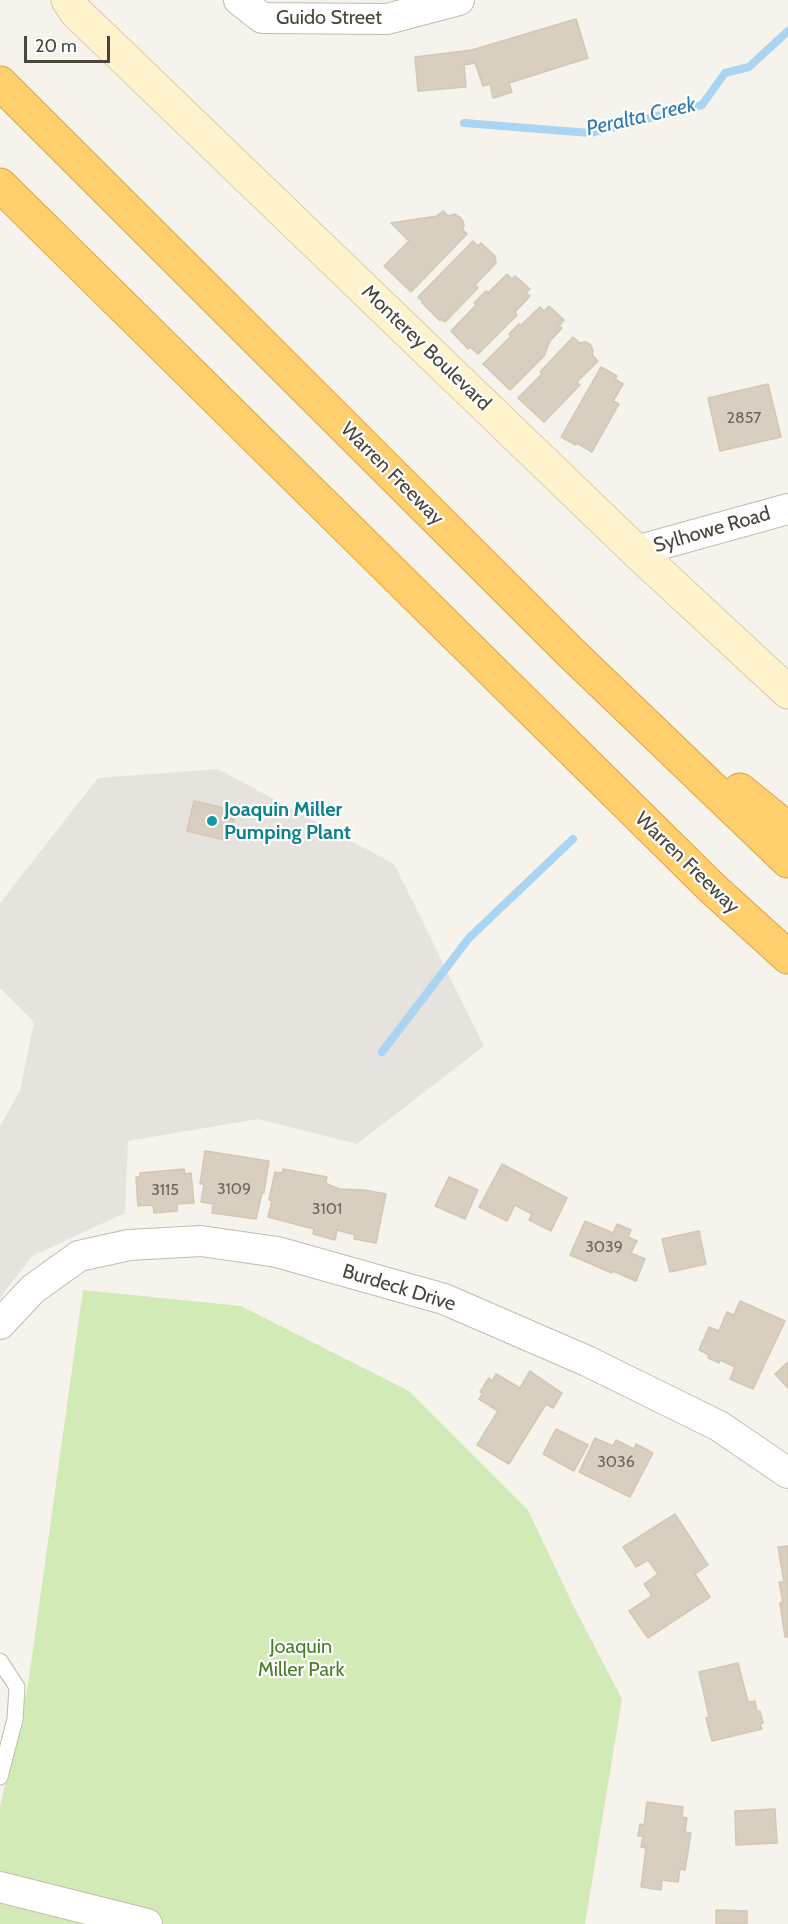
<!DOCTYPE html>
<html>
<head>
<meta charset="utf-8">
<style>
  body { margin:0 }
  #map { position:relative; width:788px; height:1924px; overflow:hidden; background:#f6f3ec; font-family:Cabin,sans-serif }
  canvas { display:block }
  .scale { position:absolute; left:24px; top:36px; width:86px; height:27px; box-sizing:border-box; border:3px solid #4b4439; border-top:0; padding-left:8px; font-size:18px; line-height:21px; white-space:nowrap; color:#4b4439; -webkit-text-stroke:4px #fff; paint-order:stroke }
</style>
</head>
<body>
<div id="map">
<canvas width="788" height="1924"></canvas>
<div class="scale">20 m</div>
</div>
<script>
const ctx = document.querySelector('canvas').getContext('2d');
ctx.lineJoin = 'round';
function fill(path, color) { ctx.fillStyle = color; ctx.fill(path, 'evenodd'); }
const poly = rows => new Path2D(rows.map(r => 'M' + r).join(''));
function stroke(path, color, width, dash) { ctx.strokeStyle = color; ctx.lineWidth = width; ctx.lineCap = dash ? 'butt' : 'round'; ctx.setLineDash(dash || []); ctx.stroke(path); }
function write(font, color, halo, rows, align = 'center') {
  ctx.font = font + ' Cabin,sans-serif'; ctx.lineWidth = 4.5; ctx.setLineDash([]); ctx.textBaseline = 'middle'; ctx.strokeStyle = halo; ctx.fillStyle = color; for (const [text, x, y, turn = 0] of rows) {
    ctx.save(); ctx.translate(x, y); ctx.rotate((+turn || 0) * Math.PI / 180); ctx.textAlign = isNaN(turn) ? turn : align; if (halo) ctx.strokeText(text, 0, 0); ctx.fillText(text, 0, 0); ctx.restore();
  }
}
const industrial = poly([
  [218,769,394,864,484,1046,357,1144,258,1119,128,1141,125,1213,32,1256,0,1298,0,1126,20,1091,34,1022,0,988,0,903,98,778]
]);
const green = poly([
  [83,1290,241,1306,409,1391,528,1510,574,1607,622,1699,585,1924,0,1924,0,1807,28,1685]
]);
const stream = poly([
  [464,123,590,133,702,105,725,73,749,67,788,31],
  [382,1052,469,938,573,839]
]);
const building = poly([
  [576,19,588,58,509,83,512,92,493,98,490,84,483,86,475,63,464,65,466,87,418,91,415,57,472,50,576,19],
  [443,211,448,216,455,214,461,218,464,224,463,230,467,234,411,292,384,266,409,241,391,223,437,216,443,211],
  [473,241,478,246,481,243,495,256,496,263,475,285,478,288,445,322,441,319,440,321,422,303,423,302,418,297,473,241],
  [507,274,512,279,515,276,530,289,526,293,530,296,515,312,517,315,478,354,470,347,468,349,451,331,476,305,474,303,486,291,488,293,507,274],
  [549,306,564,320,559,326,562,328,550,341,544,356,510,390,483,364,511,336,509,334,519,324,520,326,540,307,544,311,549,306],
  [573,337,580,343,585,342,590,344,593,350,592,355,598,361,577,382,580,385,544,422,518,398,542,374,540,372,573,337],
  [601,367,617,376,615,379,623,384,613,401,619,404,592,452,577,443,576,445,561,437,601,367],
  [768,384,781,437,720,451,708,398,768,384],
  [194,801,236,811,229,841,187,831,194,801],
  [205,1151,269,1161,264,1193,262,1193,256,1219,212,1213,213,1204,201,1202,204,1184,200,1184,205,1151],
  [502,1164,567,1198,551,1231,529,1220,532,1214,515,1205,507,1221,479,1207,502,1164],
  [184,1169,185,1174,191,1173,194,1203,177,1204,177,1211,154,1213,153,1205,138,1206,136,1177,140,1177,140,1173,184,1169],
  [283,1169,327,1177,326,1182,329,1185,340,1189,364,1190,386,1194,376,1243,354,1239,355,1235,337,1230,335,1240,313,1234,314,1229,268,1217,272,1201,269,1200,275,1172,282,1173,283,1169],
  [449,1177,478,1190,465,1219,435,1206,449,1177],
  [585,1221,613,1233,617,1224,631,1230,628,1237,637,1241,631,1253,645,1259,636,1281,613,1271,612,1273,570,1255,585,1221],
  [699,1231,706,1264,670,1272,662,1239,699,1231],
  [740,1301,785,1321,753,1389,730,1379,735,1367,720,1360,719,1363,708,1358,709,1355,699,1350,709,1327,719,1331,727,1312,734,1315,740,1301],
  [788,1362,788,1388,775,1374,788,1362],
  [530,1371,562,1393,553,1408,546,1404,509,1464,477,1445,498,1411,479,1399,483,1393,480,1392,489,1378,492,1381,496,1374,520,1388,530,1371],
  [556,1429,588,1445,574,1471,543,1454,556,1429],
  [595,1438,613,1446,616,1440,634,1449,636,1444,653,1453,630,1497,579,1472,595,1438],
  [675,1514,708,1565,695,1574,710,1597,648,1638,629,1611,652,1596,644,1584,658,1574,648,1560,636,1567,623,1547,675,1514],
  [788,1546,788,1637,785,1637,780,1603,783,1602,779,1582,784,1582,778,1547,788,1546],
  [738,1663,748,1702,755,1701,757,1712,760,1711,763,1723,760,1724,762,1729,712,1741,706,1718,709,1717,699,1672,738,1663],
  [647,1802,683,1807,682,1817,687,1818,685,1832,691,1833,685,1870,680,1869,678,1882,662,1880,661,1890,641,1887,646,1848,641,1847,643,1836,638,1836,640,1824,644,1825,647,1802],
  [775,1809,777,1843,736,1845,735,1811,775,1809],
  [716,1910,747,1911,747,1924,716,1924,716,1910]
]);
const lane = poly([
  [0,1661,17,1687,15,1719,0,1777]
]);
const street = poly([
  [239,0,262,18,387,19,459,0],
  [636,551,788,509],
  [0,1324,33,1289,79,1256,129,1245,201,1241,277,1252,444,1299,587,1361,719,1426,788,1473],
  [0,1887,147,1924]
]);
const secondary = poly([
  [68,0,76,12,636,551,788,692]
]);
const highway = poly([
  [0,83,569,651,788,861],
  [0,185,712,888,788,957],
  [740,790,788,829]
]);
const markers = [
  [212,821,6,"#0f9aa8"]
];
const numberNames = [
  ["2857",744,418],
  ["3109",234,1189],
  ["3115",165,1190],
  ["3101",327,1209],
  ["3039",604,1247],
  ["3036",616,1462]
];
const streetNames = [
  ["Guido Street",329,18],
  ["Monterey Boulevard",426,348,44],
  ["Warren Freeway",392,474,45],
  ["Sylhowe Road",712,530,-16],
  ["Warren Freeway",687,863,44],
  ["Burdeck Drive",399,1288,17]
];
const cultureNames = [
  ["Joaquin Miller",224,810],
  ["Pumping Plant",224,833]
];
const parkNames = [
  ["Joaquin",301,1647],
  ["Miller Park",301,1670]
];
const waterNames = [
  ["Peralta Creek",641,117,-13]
];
fill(industrial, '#e6e2dd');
fill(green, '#d2eab5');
stroke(stream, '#a9d4f2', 8);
fill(building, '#d8cfc1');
stroke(building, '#d3c7b4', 1.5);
stroke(lane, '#c2bbae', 17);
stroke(street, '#c2bbae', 32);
stroke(secondary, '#d6c79b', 35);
stroke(highway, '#e0a43c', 35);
stroke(lane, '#fff', 15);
stroke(street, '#fff', 30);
stroke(secondary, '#fff3cd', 33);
stroke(highway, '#ffcf6e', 33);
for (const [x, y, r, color] of markers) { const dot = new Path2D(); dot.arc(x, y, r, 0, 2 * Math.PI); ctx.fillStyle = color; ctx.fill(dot); stroke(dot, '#fff', 2); }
write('16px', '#6e675b', null, numberNames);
write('20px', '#4b4439', '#fff', streetNames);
write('bold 20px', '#0d838f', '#fff', cultureNames, 'left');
write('20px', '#4a7f2a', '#fff', parkNames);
write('italic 21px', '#2e7ab2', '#fff', waterNames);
</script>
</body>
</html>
